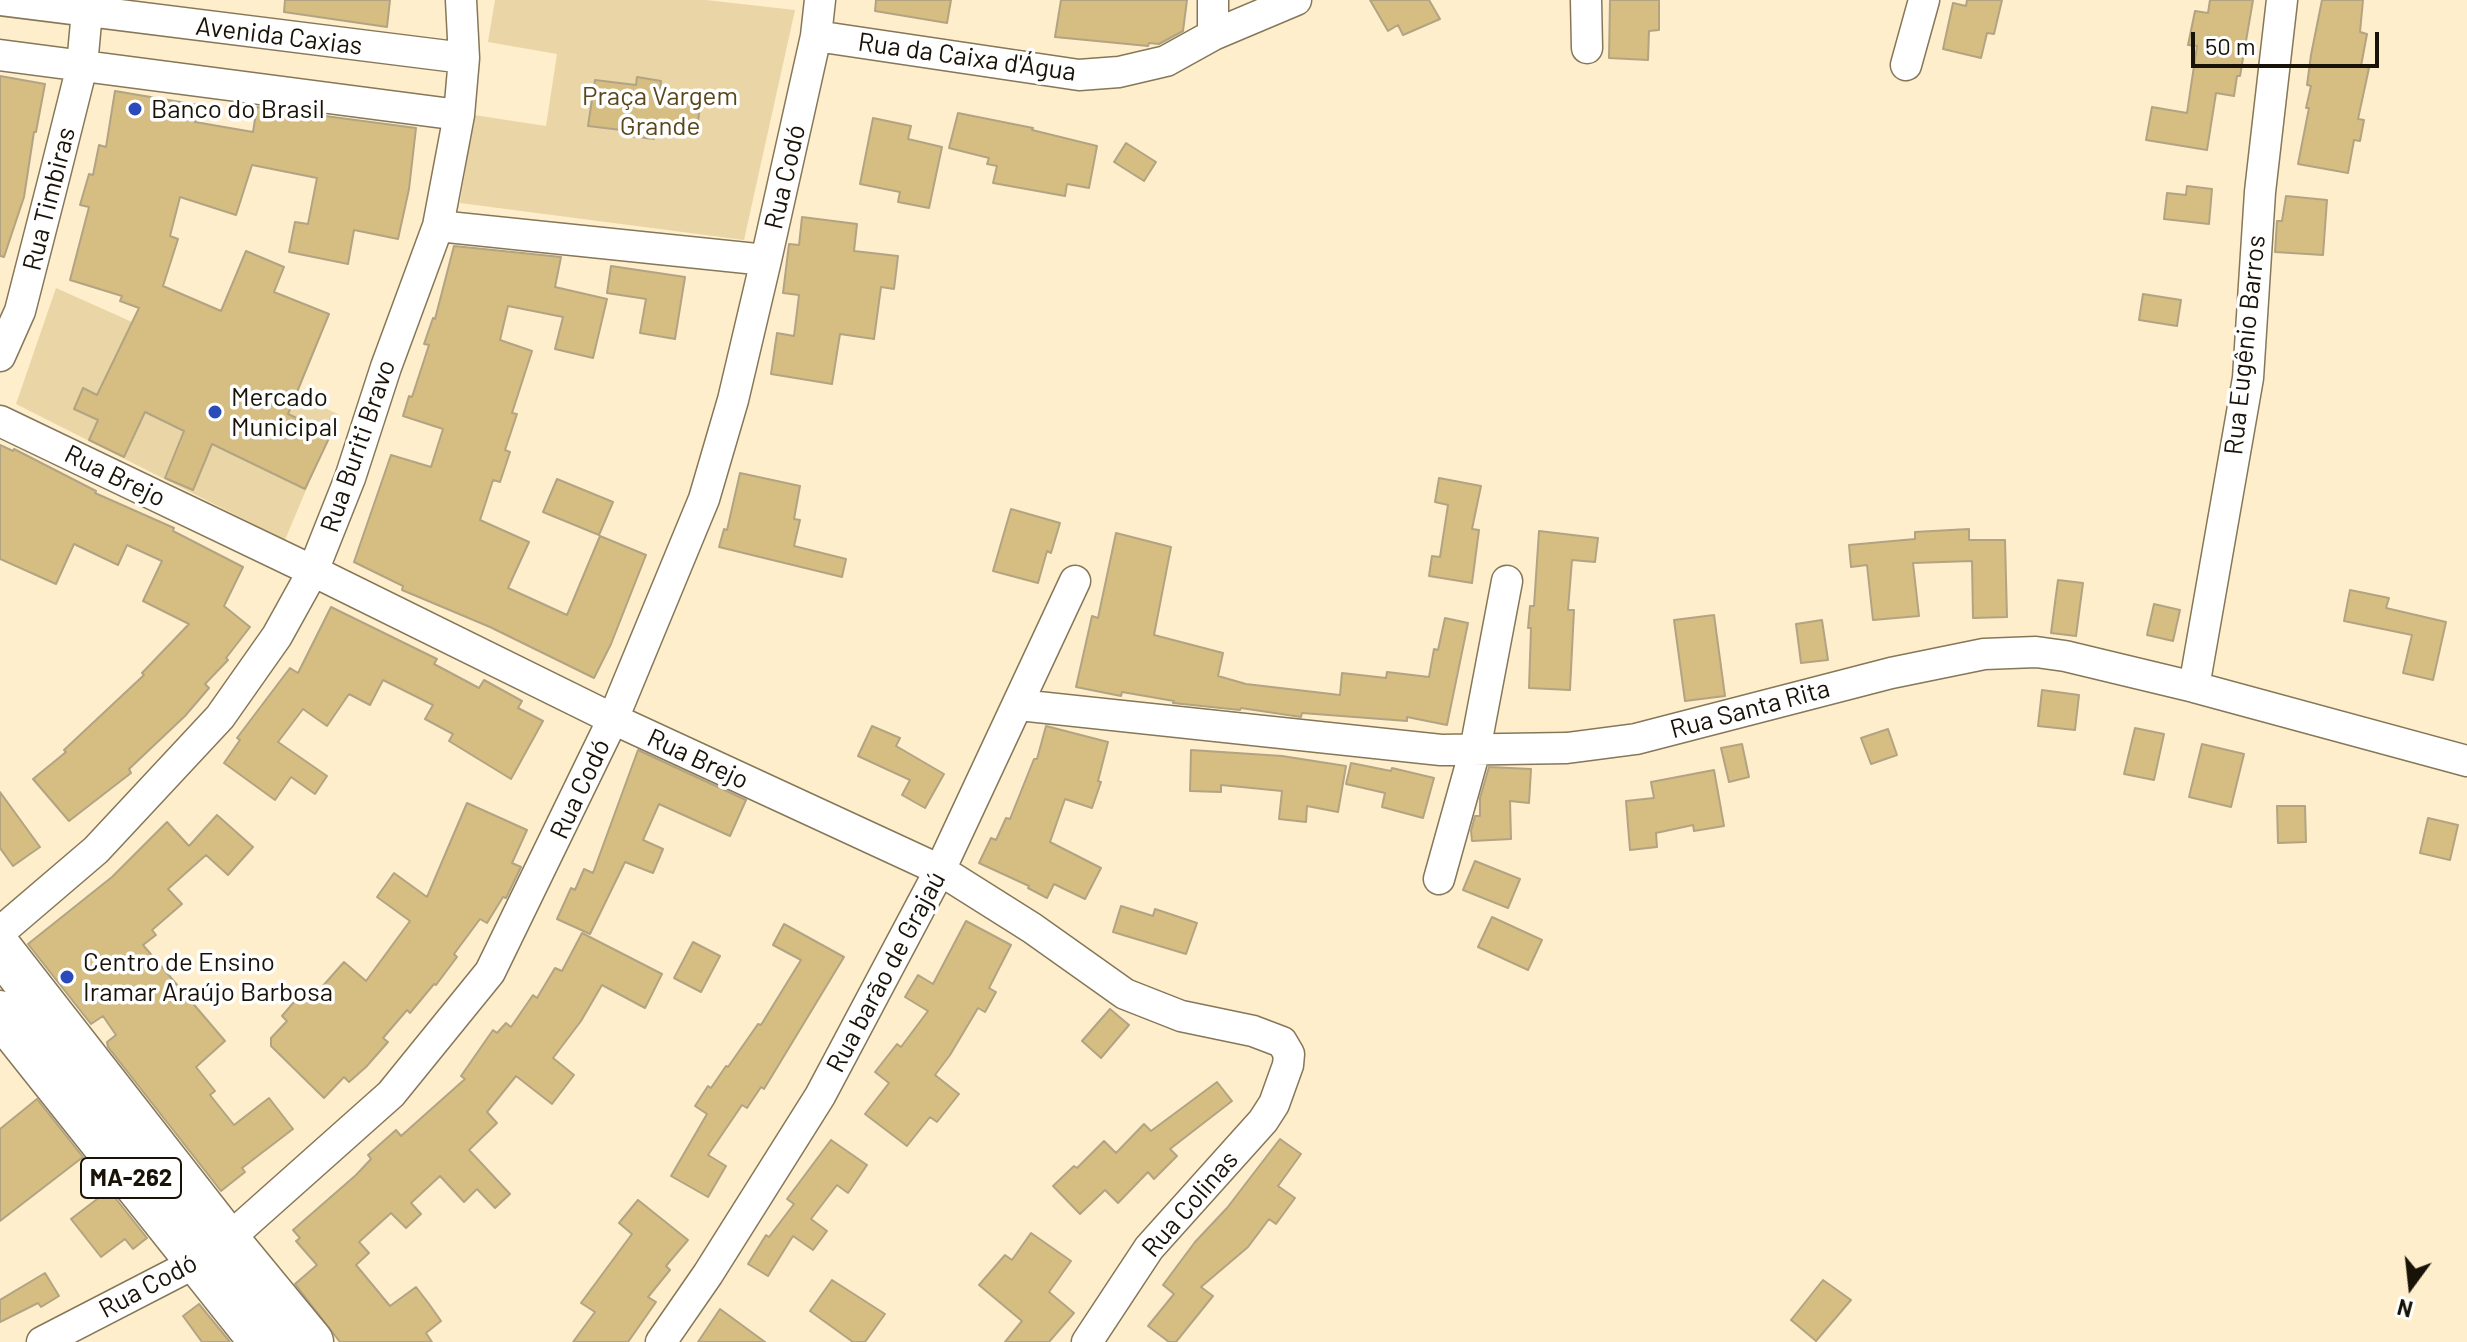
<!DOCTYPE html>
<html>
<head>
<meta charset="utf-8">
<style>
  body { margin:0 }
  #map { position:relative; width:2467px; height:1342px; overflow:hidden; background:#feeecc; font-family:Barlow,sans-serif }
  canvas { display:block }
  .north { position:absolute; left:2371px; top:1246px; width:80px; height:80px; -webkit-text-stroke:6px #fff; paint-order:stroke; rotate:195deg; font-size:22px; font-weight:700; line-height:32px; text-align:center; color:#181207 }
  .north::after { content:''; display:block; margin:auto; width:28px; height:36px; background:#181207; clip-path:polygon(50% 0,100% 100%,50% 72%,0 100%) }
  .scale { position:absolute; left:2191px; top:32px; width:188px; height:36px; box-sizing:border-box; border:4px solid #181207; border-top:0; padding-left:10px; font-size:24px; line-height:28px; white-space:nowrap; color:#181207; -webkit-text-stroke:6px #fff; paint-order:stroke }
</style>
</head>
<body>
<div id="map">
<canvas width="2467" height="1342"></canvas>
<div class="north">N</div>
<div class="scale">50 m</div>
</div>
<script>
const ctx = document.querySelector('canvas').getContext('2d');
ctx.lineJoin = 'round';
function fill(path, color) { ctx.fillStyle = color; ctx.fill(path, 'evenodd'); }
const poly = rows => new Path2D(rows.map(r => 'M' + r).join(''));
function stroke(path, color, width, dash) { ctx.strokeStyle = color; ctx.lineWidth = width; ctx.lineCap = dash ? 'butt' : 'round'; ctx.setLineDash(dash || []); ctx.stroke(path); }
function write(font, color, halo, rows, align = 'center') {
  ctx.font = font + ' Barlow,sans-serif'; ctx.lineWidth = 7; ctx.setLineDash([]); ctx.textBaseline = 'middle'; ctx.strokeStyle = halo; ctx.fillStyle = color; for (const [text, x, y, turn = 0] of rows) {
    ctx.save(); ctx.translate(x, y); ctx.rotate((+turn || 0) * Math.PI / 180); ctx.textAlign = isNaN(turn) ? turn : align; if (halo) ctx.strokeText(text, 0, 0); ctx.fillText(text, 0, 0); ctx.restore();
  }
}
const green = poly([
  [495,0,706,0,795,10,744,240,460,203,474,115,546,126,557,54,488,42],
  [56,288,338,414,285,540,16,404]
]);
const building = poly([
  [285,0,390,0,387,27,284,12,285,0],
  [876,0,951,0,947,23,875,11,876,0],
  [1061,0,1187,0,1183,31,1159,44,1149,43,1148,46,1055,37,1061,0],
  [1370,0,1429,0,1440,19,1403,35,1398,25,1388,31,1370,0],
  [1610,0,1659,0,1659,30,1649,31,1648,60,1609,58,1610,0],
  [1967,0,2002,0,1994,34,1987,33,1981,58,1943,49,1953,3,1966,6,1967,0],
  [2210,0,2253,0,2240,76,2237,76,2234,96,2216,93,2207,150,2146,140,2152,107,2187,113,2197,46,2188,45,2195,11,2208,13,2210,0],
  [2322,0,2363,0,2360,32,2367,34,2361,66,2369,68,2358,119,2364,120,2360,141,2354,140,2348,173,2298,164,2309,108,2306,108,2311,86,2307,85,2311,55,2322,0],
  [0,76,45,84,36,132,34,132,24,197,4,257,0,256,0,76],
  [637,77,661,81,660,91,701,96,697,132,655,127,654,139,630,136,630,131,588,126,595,80,636,85,637,77],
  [115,91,198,105,195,122,253,132,257,107,416,128,409,189,398,239,354,230,348,264,289,252,295,222,308,224,317,178,252,165,236,215,180,197,170,236,178,239,163,286,221,311,246,251,284,267,274,292,329,314,288,414,331,434,305,489,212,444,193,490,165,478,184,431,145,412,124,457,89,440,98,420,74,409,83,388,97,395,139,308,120,301,122,296,70,280,89,207,80,205,89,174,93,175,99,145,106,147,115,91],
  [958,113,1033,128,1032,130,1097,146,1089,188,1067,184,1065,196,993,183,997,166,987,164,989,158,949,148,958,113],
  [873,118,911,126,908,139,942,147,929,208,898,202,900,192,860,184,873,118],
  [1126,143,1156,162,1144,181,1114,162,1126,143],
  [2187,186,2212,189,2209,224,2164,219,2167,193,2186,195,2187,186],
  [2286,196,2327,200,2323,255,2275,252,2277,221,2282,221,2286,196],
  [802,217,857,224,854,251,898,256,894,289,881,287,874,339,840,334,832,384,771,374,777,333,794,336,799,295,783,293,789,244,799,245,802,217],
  [454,246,561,257,555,287,607,299,593,358,555,349,563,317,508,306,500,340,532,351,512,413,517,414,505,450,510,452,500,482,493,480,480,520,529,542,508,588,567,615,600,536,646,555,611,644,594,678,490,627,402,590,403,586,354,562,391,455,431,467,443,429,403,416,409,396,412,397,429,345,424,344,433,318,435,319,454,246],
  [611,266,685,277,675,339,640,333,646,299,607,293,611,266],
  [2143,294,2181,300,2177,326,2139,320,2143,294],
  [0,445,13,451,14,449,96,491,95,493,174,528,173,531,243,567,224,606,250,627,226,658,228,660,205,684,209,688,185,716,129,769,131,773,69,821,33,779,66,752,64,750,144,675,142,673,189,624,143,601,162,561,127,545,118,565,74,544,56,584,0,559,0,445],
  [740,473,800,486,794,519,800,520,794,546,846,559,842,577,719,547,724,529,727,530,740,473],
  [1439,478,1481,486,1472,529,1479,530,1472,583,1429,576,1432,556,1440,557,1448,505,1435,502,1439,478],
  [557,479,613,502,599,535,543,512,557,479],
  [1011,509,1060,523,1051,553,1047,551,1038,583,993,571,1011,509],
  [1969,529,1969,540,2005,540,2007,617,1973,618,1972,561,1913,563,1919,616,1873,620,1867,565,1851,567,1849,545,1915,539,1915,532,1969,529],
  [1539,531,1598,538,1595,562,1572,560,1568,610,1574,610,1570,690,1529,688,1531,628,1528,628,1530,606,1534,606,1539,531],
  [1116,533,1171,547,1154,635,1223,653,1218,676,1246,684,1340,695,1342,673,1386,678,1387,672,1429,677,1434,649,1438,650,1445,618,1468,623,1447,725,1407,717,1407,721,1302,713,1301,717,1241,708,1240,710,1173,703,1174,701,1122,692,1121,696,1076,687,1092,616,1098,618,1116,533],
  [2058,580,2083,583,2076,636,2051,633,2058,580],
  [2350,590,2389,598,2386,608,2446,622,2433,680,2403,673,2412,635,2344,621,2350,590],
  [2154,604,2180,610,2173,641,2147,635,2154,604],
  [331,607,437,659,434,664,479,688,484,680,522,701,518,708,543,721,511,779,449,741,453,734,425,719,433,705,383,680,370,705,349,694,327,726,303,709,278,742,327,776,315,794,291,777,275,800,224,763,240,740,237,738,290,668,298,673,331,607],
  [1714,615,1725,696,1685,701,1674,620,1714,615],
  [1822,620,1828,660,1801,663,1796,624,1822,620],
  [2042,690,2079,695,2075,730,2038,726,2042,690],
  [872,726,900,738,896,746,944,774,925,808,902,795,910,780,858,756,872,726],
  [1046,726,1108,742,1098,781,1101,782,1092,808,1065,799,1050,842,1101,868,1085,899,1054,884,1047,898,1028,888,1029,886,979,863,991,838,996,840,1006,818,1010,819,1034,759,1037,759,1046,726],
  [2135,728,2164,734,2154,780,2124,774,2135,728],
  [1888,729,1897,755,1871,764,1861,738,1888,729],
  [1742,744,1749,777,1729,782,1721,748,1742,744],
  [2202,744,2244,754,2231,807,2189,797,2202,744],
  [638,750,746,800,730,836,659,804,643,840,663,849,653,873,625,862,590,934,557,919,571,888,575,890,584,869,593,873,638,750],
  [1191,750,1282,756,1346,766,1338,812,1307,806,1306,822,1279,819,1282,791,1221,785,1221,792,1190,791,1191,750],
  [1351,763,1391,771,1392,768,1434,778,1423,818,1382,807,1385,793,1346,784,1351,763],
  [1489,767,1531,769,1529,803,1510,801,1511,839,1472,841,1471,831,1475,816,1480,816,1480,798,1489,767],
  [1714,770,1724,826,1694,831,1693,825,1656,833,1657,847,1630,850,1626,801,1654,798,1651,782,1714,770],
  [0,792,40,847,13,866,0,848,0,792],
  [467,803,527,830,512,863,521,867,506,898,503,897,487,923,480,919,454,954,457,957,436,985,434,984,410,1013,407,1010,383,1038,388,1042,366,1067,349,1082,344,1077,324,1098,271,1046,271,1038,287,1021,282,1016,305,989,314,996,344,962,366,981,410,921,377,897,394,873,427,897,467,803],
  [2277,806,2305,806,2306,842,2278,843,2277,806],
  [217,815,253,847,228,875,206,855,168,889,182,904,152,930,156,935,143,945,225,1041,196,1067,215,1091,210,1095,234,1125,269,1098,293,1129,242,1168,245,1172,221,1191,108,1047,107,1042,116,1035,103,1016,91,1024,28,944,112,877,167,822,189,846,217,815],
  [2428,818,2458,825,2450,860,2420,853,2428,818],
  [1475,861,1520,879,1508,908,1463,890,1475,861],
  [1121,906,1153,916,1155,909,1197,923,1186,954,1113,932,1121,906],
  [1492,917,1542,940,1528,970,1478,947,1492,917],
  [966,921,1011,945,989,988,996,992,985,1012,978,1008,950,1055,935,1075,959,1094,937,1122,930,1117,907,1146,865,1114,889,1083,875,1072,897,1044,901,1047,928,1011,905,997,918,975,933,984,966,921],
  [784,924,844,957,764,1089,761,1087,747,1108,742,1105,708,1155,726,1166,708,1197,671,1176,707,1114,695,1106,708,1086,711,1088,726,1066,728,1067,758,1024,761,1025,801,960,773,945,784,924],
  [582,933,662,974,645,1008,602,985,581,1021,553,1058,574,1075,552,1104,516,1076,487,1112,497,1123,469,1150,510,1194,495,1208,477,1189,464,1202,440,1176,411,1203,421,1214,406,1228,391,1213,359,1242,369,1253,356,1265,390,1306,416,1287,429,1304,441,1321,426,1333,432,1342,340,1342,295,1284,317,1265,296,1241,300,1238,293,1230,356,1175,371,1159,368,1155,396,1130,401,1136,465,1079,461,1076,493,1030,497,1033,506,1023,511,1027,533,995,537,998,555,968,562,971,582,933],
  [693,942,720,956,701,992,674,978,693,942],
  [1110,1009,1129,1025,1101,1058,1082,1041,1110,1009],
  [1217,1082,1232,1101,1170,1149,1177,1156,1154,1179,1148,1172,1118,1203,1105,1190,1080,1214,1053,1186,1074,1166,1077,1168,1104,1141,1116,1153,1144,1124,1151,1131,1217,1082],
  [37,1099,83,1157,0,1221,0,1129,37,1099],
  [1280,1139,1301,1154,1278,1186,1295,1198,1276,1224,1269,1219,1248,1247,1201,1287,1213,1296,1176,1342,1169,1342,1148,1326,1174,1294,1163,1285,1195,1242,1227,1208,1280,1139],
  [831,1140,867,1165,848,1193,837,1185,811,1219,827,1231,813,1250,793,1236,768,1276,748,1264,766,1235,769,1237,794,1204,787,1199,831,1140],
  [109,1190,147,1238,133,1249,125,1239,101,1257,71,1219,109,1190],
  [638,1200,688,1240,666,1266,670,1270,648,1297,656,1302,628,1342,573,1342,595,1312,581,1303,632,1234,619,1223,638,1200],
  [1031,1233,1071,1261,1049,1292,1074,1313,1049,1342,1005,1342,1022,1321,979,1285,1005,1255,1012,1260,1031,1233],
  [45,1273,59,1296,41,1307,38,1303,0,1322,0,1300,45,1273],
  [832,1280,885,1314,865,1342,853,1342,810,1311,832,1280],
  [1823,1280,1851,1300,1816,1341,1791,1320,1823,1280],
  [199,1304,230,1342,202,1342,183,1316,199,1304],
  [720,1309,765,1342,698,1342,720,1309]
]);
const street = poly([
  [0,0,464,58],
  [1586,0,1587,48],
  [1213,35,1213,0],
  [816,36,1079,75,1119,72,1166,61,1213,35,1296,0],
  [0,55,459,115],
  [1906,65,1924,0],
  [438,226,766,260],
  [0,356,20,311,54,178,82,66,88,0],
  [0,421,313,571,613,719,940,870,1032,928,1125,994,1181,1016,1253,1031,1282,1042,1289,1054,1288,1065,1274,1104,1263,1121,1149,1248,1087,1342],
  [2194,687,2248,378,2260,192,2282,0],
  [1019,705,1441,750,1567,748,1636,739,1891,673,1984,654,2036,652,2065,656,2194,687,2467,761],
  [1439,879,1475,750,1507,581],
  [0,932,96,850,220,717,277,636,313,571,350,478,386,367,438,226,459,115,464,58,461,0],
  [42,1342,197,1262,227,1240,391,1094,490,972,613,719,704,499,733,400,766,260,816,36,820,0],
  [661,1342,708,1274,820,1096,940,870,1075,581]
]);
const primary = poly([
  [0,949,227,1240,311,1342],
  [0,1013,262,1342]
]);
const markers = [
  [135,109,8,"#2c4bbb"],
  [215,412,8,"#2c4bbb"],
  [67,977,8,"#2c4bbb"]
];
const shields = [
  [131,1178,100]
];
const shieldNames = [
  ["MA-262",131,1178]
];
const streetNames = [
  ["Avenida Caxias",279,36,7],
  ["Rua da Caixa d'Água",967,57,8],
  ["Rua Codó",785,177,-77],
  ["Rua Timbiras",49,199,-76],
  ["Rua Eugênio Barros",2245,345,-84],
  ["Rua Buriti Bravo",358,446,-71],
  ["Rua Brejo",115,476,26],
  ["Rua Santa Rita",1750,709,-15],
  ["Rua Brejo",698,759,25],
  ["Rua Codó",580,789,-65],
  ["Rua barão de Grajaú",886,972,-62],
  ["Rua Colinas",1190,1204,-49],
  ["Rua Codó",148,1286,-28]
];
const parkNames = [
  ["Praça Vargem",660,96],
  ["Grande",660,126]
];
const poiNames = [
  ["Banco do Brasil",151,109],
  ["Mercado",231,397],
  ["Municipal",231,427],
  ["Centro de Ensino",83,962],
  ["Iramar Araújo Barbosa",83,992]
];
fill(green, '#ead5a6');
fill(building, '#d6bd82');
stroke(building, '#b2a483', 2);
stroke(street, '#857758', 33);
stroke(primary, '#857758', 47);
stroke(street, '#fff', 30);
stroke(primary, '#fff', 44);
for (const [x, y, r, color] of markers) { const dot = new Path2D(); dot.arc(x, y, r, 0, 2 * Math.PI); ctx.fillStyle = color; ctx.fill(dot); stroke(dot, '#fff', 3); }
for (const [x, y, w] of shields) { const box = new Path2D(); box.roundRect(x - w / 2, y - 20, w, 40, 6); ctx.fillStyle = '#fff'; ctx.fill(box); stroke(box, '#181207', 2); }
write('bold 24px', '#181207', null, shieldNames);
write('26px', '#181207', '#fff', streetNames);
write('26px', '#59471a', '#fff', parkNames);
write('26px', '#181207', '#fff', poiNames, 'left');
</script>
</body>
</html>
